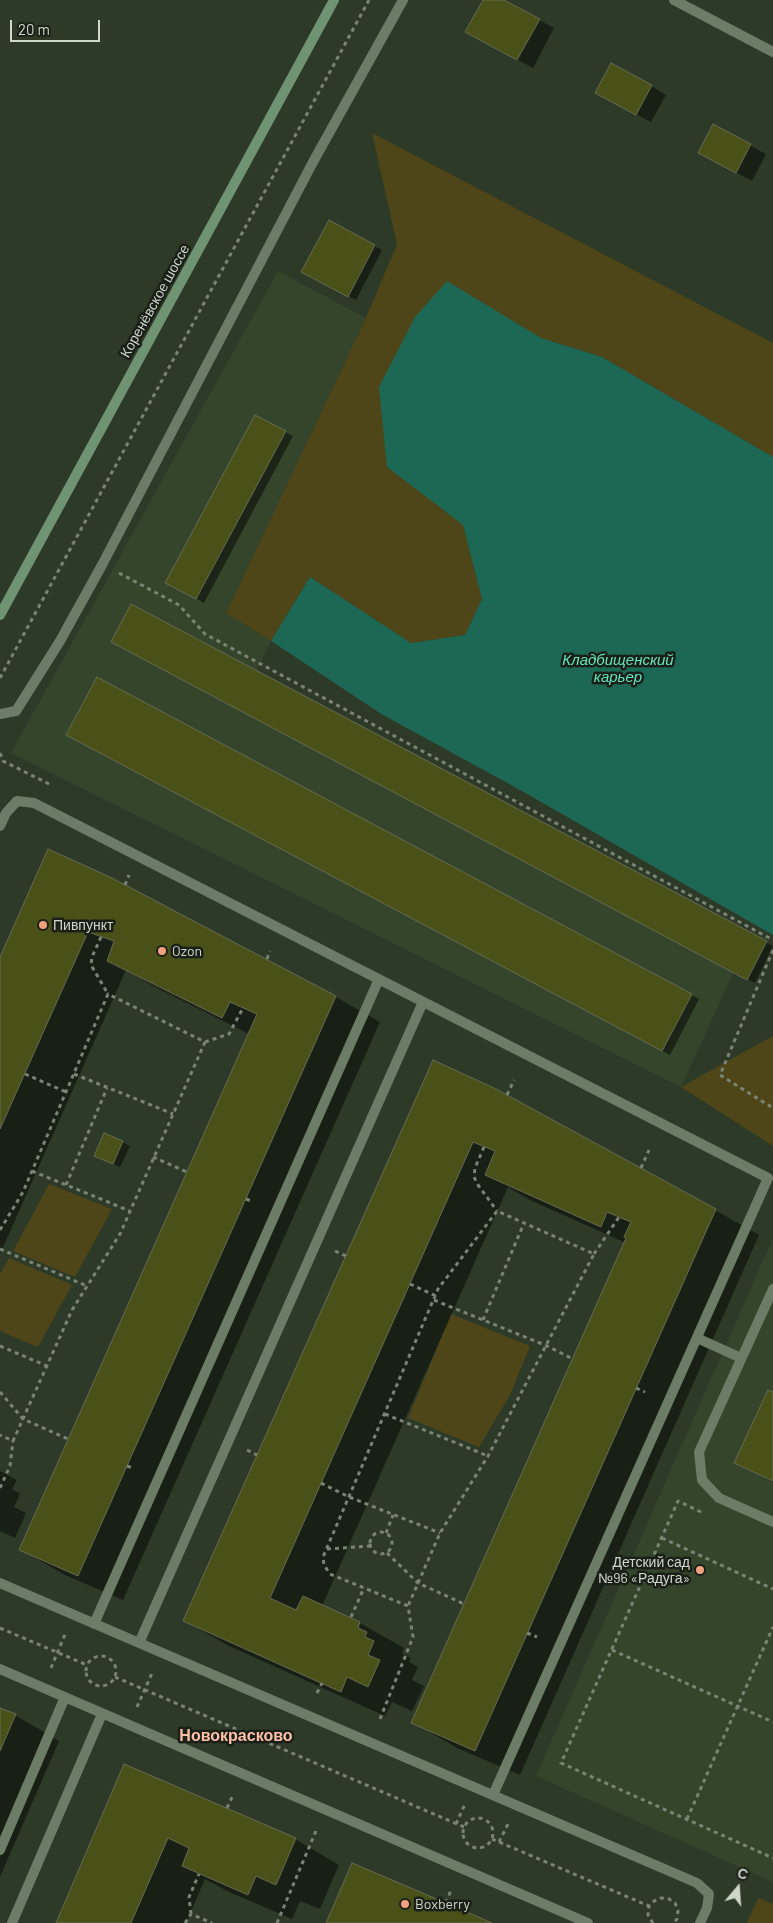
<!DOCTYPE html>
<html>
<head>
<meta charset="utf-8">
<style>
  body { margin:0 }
  #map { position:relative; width:773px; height:1923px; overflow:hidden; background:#2e3a28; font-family:Barlow,sans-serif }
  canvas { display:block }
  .north { position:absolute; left:713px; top:1863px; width:50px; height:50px; -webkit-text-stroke:4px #1a2017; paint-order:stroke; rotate:18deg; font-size:14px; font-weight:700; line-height:20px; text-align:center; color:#cfd7cb }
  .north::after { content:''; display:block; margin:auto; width:18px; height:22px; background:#cfd7cb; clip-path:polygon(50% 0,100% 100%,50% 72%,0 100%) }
  .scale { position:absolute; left:10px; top:20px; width:90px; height:22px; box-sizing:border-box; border:2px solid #cfd7cb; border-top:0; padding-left:6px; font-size:15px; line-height:18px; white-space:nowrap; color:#cfd7cb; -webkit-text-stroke:4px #1a2017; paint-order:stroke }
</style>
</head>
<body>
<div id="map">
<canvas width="773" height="1923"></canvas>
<div class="north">С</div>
<div class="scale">20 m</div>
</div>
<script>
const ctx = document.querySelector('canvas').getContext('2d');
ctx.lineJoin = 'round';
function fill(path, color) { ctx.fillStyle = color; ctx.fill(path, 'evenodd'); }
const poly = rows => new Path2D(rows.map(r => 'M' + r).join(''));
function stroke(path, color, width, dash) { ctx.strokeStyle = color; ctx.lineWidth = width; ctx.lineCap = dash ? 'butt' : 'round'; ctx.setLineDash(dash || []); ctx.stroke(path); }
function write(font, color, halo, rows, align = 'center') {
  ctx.font = font + ' Barlow,sans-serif'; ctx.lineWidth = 5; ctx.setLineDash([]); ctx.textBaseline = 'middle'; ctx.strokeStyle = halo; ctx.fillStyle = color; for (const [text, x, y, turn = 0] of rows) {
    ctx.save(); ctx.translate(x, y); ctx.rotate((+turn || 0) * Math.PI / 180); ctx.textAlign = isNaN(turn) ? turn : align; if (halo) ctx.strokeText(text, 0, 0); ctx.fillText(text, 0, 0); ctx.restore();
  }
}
const built = poly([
  [278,271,366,318,226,613,271,641,257,670,767,941,747,980,733,973,681,1087,11,753],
  [773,1238,773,1882,536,1776]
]);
const green = poly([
  [372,133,773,343,773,457,602,357,541,338,447,282,387,467,463,524,482,599,465,635,411,643,310,577,271,641,226,613,366,318,397,244],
  [773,1036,773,1146,681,1087],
  [49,1184,112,1209,75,1277,13,1251],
  [9,1258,72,1285,38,1347,0,1331,0,1274],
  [451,1314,530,1346,510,1395,479,1447,408,1418],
  [758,1898,773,1904,773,1923,747,1923]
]);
const water = poly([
  [447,281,541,338,602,357,773,457,773,935,522,791,383,715,271,641,310,577,411,643,465,635,482,599,463,525,387,467,379,387,415,317]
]);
const shadow = poly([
  [484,0,502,0,554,28,533,68,482,41],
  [651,86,666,95,651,122,611,101],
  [714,126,766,154,752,181,715,161],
  [330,222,382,250,356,300,310,276],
  [255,416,293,436,204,603,167,582],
  [132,605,773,946,755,983,120,646],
  [97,679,699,999,670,1055,75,739],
  [111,879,336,997,380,1022,123,1600,65,1575,20,1549,249,1034,153,986,126,970,0,1254,0,960],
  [433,1062,715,1210,759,1235,520,1775,457,1748,413,1722,626,1243,530,1200,508,1187,322,1606,360,1623,404,1648,402,1653,411,1658,409,1662,418,1667,412,1680,424,1686,412,1711,392,1702,385,1716,229,1646,185,1621],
  [122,1142,130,1146,120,1167,95,1156],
  [773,1394,773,1482,736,1463],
  [0,1471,17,1480,12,1489,20,1494,14,1507,26,1513,15,1538,0,1531],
  [0,1709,15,1715,59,1741,0,1877],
  [125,1766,295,1839,339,1865,320,1909,300,1901,292,1919,227,1891,205,1879,186,1923,57,1923]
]);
const building = poly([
  [483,0,504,0,540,19,517,60,465,32,483,0],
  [611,63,652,85,636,115,595,93,611,63],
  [713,124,751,144,736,173,698,153,713,124],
  [329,220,375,245,348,297,301,272,329,220],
  [255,415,286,431,196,599,165,583,255,415],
  [131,604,767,941,747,980,111,642,131,604],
  [97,677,692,994,662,1051,66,735,97,677],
  [48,849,112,878,336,996,78,1576,19,1550,257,1014,230,1002,222,1018,107,961,114,941,88,932,0,1129,0,957,48,849],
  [433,1060,496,1089,716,1209,475,1751,411,1723,626,1238,624,1237,631,1222,607,1212,601,1227,485,1175,495,1151,473,1142,270,1598,296,1610,303,1596,360,1622,358,1628,367,1632,365,1637,374,1641,368,1655,380,1660,368,1687,347,1677,341,1692,183,1621,433,1060],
  [104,1133,123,1141,113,1164,94,1156,104,1133],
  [768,1390,773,1392,773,1481,734,1463,768,1390],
  [0,1708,16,1714,0,1751,0,1708],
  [124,1764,296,1838,276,1885,256,1876,248,1895,182,1866,189,1848,168,1838,131,1923,56,1923,124,1764],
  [352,1863,446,1903,492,1923,326,1923,352,1863]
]);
const path = poly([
  [119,573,179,605,205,634,773,940],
  [0,678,369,0],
  [0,753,3,761,51,785],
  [125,885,129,875],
  [101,937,92,957,91,965,108,994],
  [773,950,720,1075,773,1108],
  [267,959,270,951],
  [205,1042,229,1034,243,1008],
  [25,1074,66,1092],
  [74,1074,173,1114],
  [507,1095,514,1080],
  [484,1147,475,1168,474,1177,478,1185,497,1211],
  [153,1157,187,1172],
  [641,1168,649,1150],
  [32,1171,130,1211],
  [66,1185,107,1088],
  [246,1199,251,1201],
  [0,1230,23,1192,108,994,205,1042,120,1234,72,1310,13,1441,0,1435],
  [0,1249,87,1286],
  [335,1251,346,1256],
  [594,1254,619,1217],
  [410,1284,436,1296],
  [434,1300,547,1346,573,1359],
  [483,1320,524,1223],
  [0,1346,47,1366],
  [636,1388,645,1392],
  [0,1392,23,1419,68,1439],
  [385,1414,488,1456],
  [247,1450,257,1455],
  [127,1466,133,1468],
  [321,1483,349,1497,440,1533],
  [0,1488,10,1466,13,1441],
  [701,1512,678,1501,561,1763,773,1858],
  '370 1543a11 11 0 1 1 22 0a11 11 0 1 1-22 0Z',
  [386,1533,393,1515],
  [662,1538,773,1589],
  [327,1549,370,1546],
  [387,1553,418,1583,464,1604],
  [351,1617,364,1588],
  [0,1628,87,1665],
  [527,1633,537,1637],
  [612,1650,773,1722],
  '86 1671a15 15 0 1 1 30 0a15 15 0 1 1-30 0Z',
  [51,1668,66,1632],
  [115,1677,464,1827],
  [317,1693,322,1683],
  [137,1707,153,1671],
  [380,1719,413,1637,408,1606,330,1574,324,1565,323,1557,438,1289,497,1211,594,1254,488,1456,440,1533,408,1606],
  [227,1808,233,1795],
  '463 1833a15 15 0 1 1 30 0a15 15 0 1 1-30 0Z',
  [687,1819,773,1627],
  [456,1824,465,1804],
  [492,1839,649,1906],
  [499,1842,508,1824],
  [446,1903,451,1890],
  [191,1914,189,1897,199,1874],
  [185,1923,191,1914,212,1923],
  [277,1923,316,1831],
  [653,1923,648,1915,649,1906,654,1901,661,1898,669,1899,675,1903,678,1911,677,1919,673,1923]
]);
const service = poly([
  [674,0,773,52],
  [0,714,16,711,60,641,102,565,313,162,403,0],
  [0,826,6,813,17,801,34,803,768,1178,493,1795],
  [773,1289,699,1452,702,1480,719,1498,773,1522],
  [697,1338,741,1358],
  [0,1583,697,1883,709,1894,707,1908,700,1923],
  [94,1624,379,979],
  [139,1643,423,1002],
  [0,1669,588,1923],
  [0,1850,65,1697],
  [12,1923,102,1714]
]);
const secondary = poly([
  [0,615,334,0]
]);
const markers = [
  [43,925,5,"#f2a17e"],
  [162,951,5,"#f2a17e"],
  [700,1570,5,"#f2a17e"],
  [405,1904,5,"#f2a17e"]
];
const streetNames = [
  ["Коренёвское шоссе",155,301,-61]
];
const poiNames = [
  ["Пивпункт",53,925],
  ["Ozon",172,951],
  ["Детский сад",690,1562,"right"],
  ["№96 «Радуга»",690,1578,"right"],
  ["Boxberry",415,1904]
];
const waterNames = [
  ["Кладбищенский",618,660],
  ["карьер",618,677]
];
const quarterNames = [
  ["Новокрасково",236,1736]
];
fill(built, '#35452c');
fill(green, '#4e4618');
fill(water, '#1d6855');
fill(shadow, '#0007');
fill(building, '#495118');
stroke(building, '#666b54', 1);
stroke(path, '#7a8475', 3, [4, 4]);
stroke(service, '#6d7c66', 10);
stroke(secondary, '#6f9373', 10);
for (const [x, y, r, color] of markers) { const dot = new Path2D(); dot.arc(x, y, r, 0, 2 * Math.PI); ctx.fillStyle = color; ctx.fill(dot); stroke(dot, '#1a2017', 2); }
write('14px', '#cfd7cb', '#1a2017', streetNames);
write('14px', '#cfd7cb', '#1a2017', poiNames, 'left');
write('italic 15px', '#60e6c1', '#1a2017', waterNames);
write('bold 16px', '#fec0a6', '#1a2017', quarterNames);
</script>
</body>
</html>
